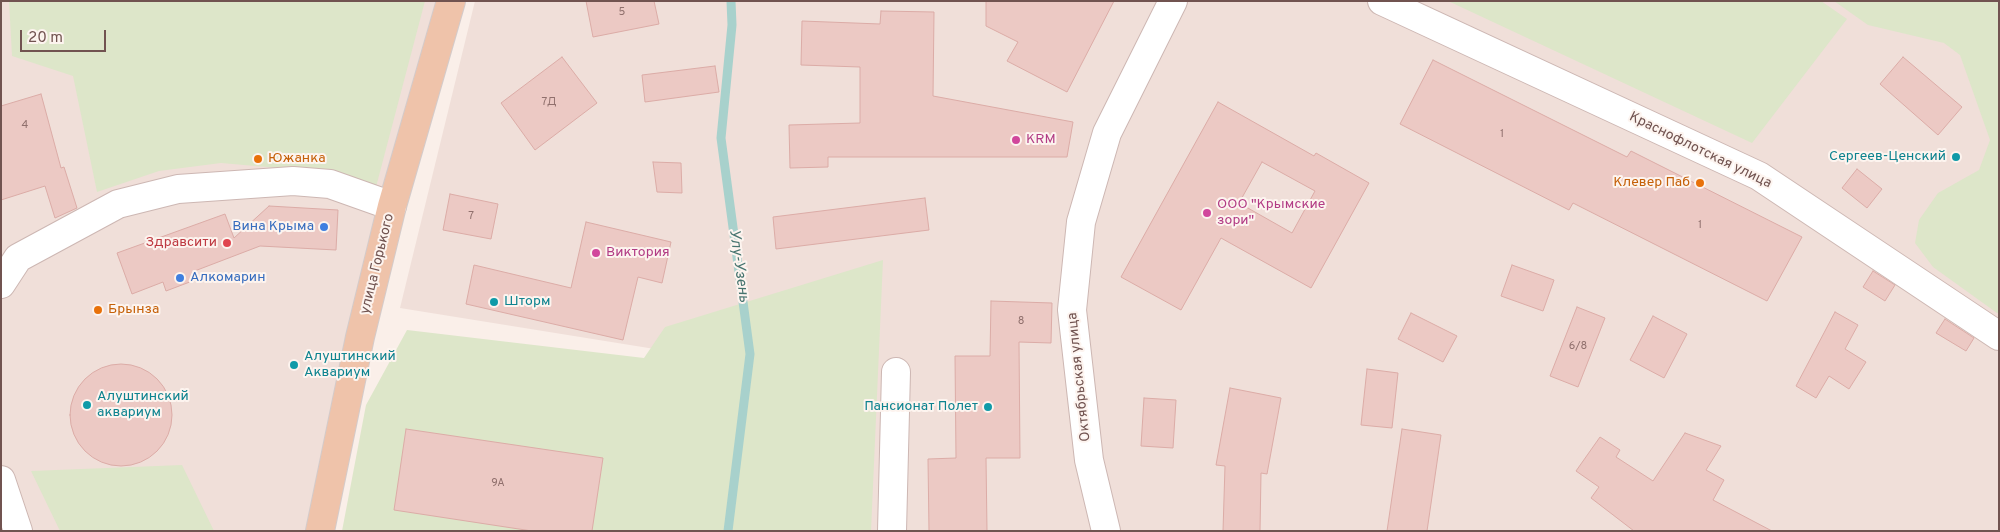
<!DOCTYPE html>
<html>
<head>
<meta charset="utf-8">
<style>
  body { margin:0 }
  #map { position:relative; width:2000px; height:532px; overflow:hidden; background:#faefe9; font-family:Overpass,sans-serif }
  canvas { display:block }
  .frame { position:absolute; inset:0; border:2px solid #715350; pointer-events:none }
  .scale { position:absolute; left:20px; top:30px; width:86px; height:22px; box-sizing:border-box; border:2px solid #715350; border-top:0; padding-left:6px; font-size:15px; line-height:18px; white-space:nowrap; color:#715350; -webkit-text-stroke:4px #fdf4ef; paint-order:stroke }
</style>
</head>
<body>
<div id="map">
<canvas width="2000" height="532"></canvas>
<div class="frame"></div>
<div class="scale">20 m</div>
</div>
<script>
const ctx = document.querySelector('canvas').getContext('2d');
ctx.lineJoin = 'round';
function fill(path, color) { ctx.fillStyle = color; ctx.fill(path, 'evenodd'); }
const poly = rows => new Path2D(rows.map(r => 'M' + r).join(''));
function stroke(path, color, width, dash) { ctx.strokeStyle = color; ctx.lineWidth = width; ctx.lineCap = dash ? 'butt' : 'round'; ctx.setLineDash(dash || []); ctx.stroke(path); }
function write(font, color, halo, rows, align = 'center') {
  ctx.font = font + ' Overpass,sans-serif'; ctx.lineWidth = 4; ctx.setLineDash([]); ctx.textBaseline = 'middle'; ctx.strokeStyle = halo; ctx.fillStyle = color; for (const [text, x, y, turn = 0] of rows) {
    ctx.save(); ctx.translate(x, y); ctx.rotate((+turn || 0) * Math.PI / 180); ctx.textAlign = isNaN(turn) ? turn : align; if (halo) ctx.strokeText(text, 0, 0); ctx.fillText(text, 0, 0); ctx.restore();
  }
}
const residential = poly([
  [1,1,445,1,317,531,1,531],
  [475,1,1999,1,1999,531,721,531,748,364,400,308]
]);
const green = poly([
  [9,1,425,1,376,187,335,173,221,163,159,171,97,192,73,76,12,56],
  [1448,1,1821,1,1847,19,1752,143],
  [1834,1,1999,1,1999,313,1997,313,1933,267,1915,243,1919,220,1938,193,1979,170,1990,140,1960,55,1944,43,1868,25],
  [883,260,871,531,342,531,366,405,407,330,644,358,665,327],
  [182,465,214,531,60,531,31,471]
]);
const stream = poly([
  [728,531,750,354,721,138,732,25,731,1]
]);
const building = poly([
  [586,1,654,1,659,24,593,37,586,1],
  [986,1,1114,1,1067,92,1007,61,1018,42,986,26,986,1],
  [881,11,934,12,933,96,1073,122,1067,157,828,157,828,167,790,168,789,125,860,123,860,67,801,65,802,21,880,24,881,11],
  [562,57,597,103,535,150,501,103,562,57],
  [1903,57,1962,107,1938,135,1880,84,1903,57],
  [1433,60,1627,157,1631,151,1802,237,1767,301,1573,203,1569,210,1400,124,1433,60],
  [715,66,719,92,645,102,642,75,715,66],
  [41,94,61,168,64,167,77,208,55,218,45,186,1,200,1,106,41,94],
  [1218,102,1314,156,1316,153,1369,183,1311,288,1221,238,1181,310,1121,277,1218,102],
  [1262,162,1315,191,1292,233,1239,203,1262,162],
  [653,162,681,163,682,193,657,192,653,162],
  [1857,169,1882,189,1867,208,1842,188,1857,169],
  [450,194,498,204,491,239,443,230,450,194],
  [925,198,929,230,776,249,773,217,925,198],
  [269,206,338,210,336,250,260,246,192,272,195,280,166,291,163,282,132,294,117,253,225,214,234,238,269,206],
  [586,222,671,242,662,283,638,277,623,340,466,304,474,265,571,288,586,222],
  [1512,265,1554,280,1543,311,1501,296,1512,265],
  [1873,271,1895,285,1885,301,1863,287,1873,271],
  [991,301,1052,303,1051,343,1019,342,1020,458,986,458,987,531,929,531,928,459,956,458,955,356,990,356,991,301],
  [1577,307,1605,318,1578,387,1550,376,1577,307],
  [1835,312,1858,325,1845,349,1866,362,1849,389,1829,376,1816,398,1796,386,1835,312],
  [1411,313,1457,336,1443,362,1398,339,1411,313],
  [1653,316,1687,334,1664,378,1630,360,1653,316],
  [1945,319,1974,338,1966,351,1936,333,1945,319],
  '70 415a51 51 0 1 1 102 0a51 51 0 1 1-102 0Z',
  [1367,369,1398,373,1392,428,1361,425,1367,369],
  [1230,388,1281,398,1267,474,1261,473,1260,531,1223,531,1225,466,1216,465,1230,388],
  [1144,398,1176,400,1173,448,1141,446,1144,398],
  [406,429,603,458,592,531,532,531,394,510,406,429],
  [1402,429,1441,435,1427,531,1387,531,1402,429],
  [1685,433,1721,446,1706,470,1724,480,1713,500,1772,531,1634,531,1591,498,1599,487,1576,471,1600,437,1620,450,1616,457,1653,481,1685,433]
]);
const minor = poly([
  [1382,1,1759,176,1999,336],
  [1,284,18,258,118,204,178,189,293,181,330,184,392,206],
  [1,480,18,531],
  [892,531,896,372],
  [1106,531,1089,460,1072,310,1081,222,1107,133,1173,1]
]);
const major = poly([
  [320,531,360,337,392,206,451,1]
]);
const markers = [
  [1016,140,5,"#d1479c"],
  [1956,157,5,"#0f9aa8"],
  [258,159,5,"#e8710a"],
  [1700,183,5,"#e8710a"],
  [1207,213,5,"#d1479c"],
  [324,227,5,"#3f7fe0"],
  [227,243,5,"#e0444e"],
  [596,253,5,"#d1479c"],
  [180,278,5,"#3f7fe0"],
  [494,302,5,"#0f9aa8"],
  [98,310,5,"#e8710a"],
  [294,365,5,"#0f9aa8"],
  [87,405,5,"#0f9aa8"],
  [988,407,5,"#0f9aa8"]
];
const numberNames = [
  ["5",622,13],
  ["7Д",549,103],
  ["4",25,126],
  ["1",1502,135],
  ["7",471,217],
  ["1",1700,226],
  ["8",1021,322],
  ["6/8",1578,347],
  ["9А",498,484]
];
const hotelNames = [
  ["KRM",1026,140],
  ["ООО \"Крымские",1217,205],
  ["зори\"",1217,221],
  ["Виктория",606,253]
];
const streetNames = [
  ["Краснофлотская улица",1700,151,26],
  ["улица Горького",378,264,-76],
  ["Октябрьская улица",1080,377,-96]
];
const cultureNames = [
  ["Сергеев-Ценский",1946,157,"right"],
  ["Шторм",504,302],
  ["Алуштинский",304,357],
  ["Аквариум",304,373],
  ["Алуштинский",97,397],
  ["аквариум",97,413],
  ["Пансионат Полет",978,407,"right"]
];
const foodNames = [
  ["Южанка",268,159],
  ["Клевер Паб",1690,183,"right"],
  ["Брынза",108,310]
];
const shopNames = [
  ["Вина Крыма",314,227],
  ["Алкомарин",190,278,"left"]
];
const healthNames = [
  ["Здравсити",217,243]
];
const waterNames = [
  ["Улу-Узень",738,266,82]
];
fill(residential, '#f0dfd9');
fill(green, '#dde6c9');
stroke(stream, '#a8d1cc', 9);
fill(building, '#ecc9c4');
stroke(building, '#dcaca7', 1);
stroke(minor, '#cdb7b3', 30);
stroke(major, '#d4cbca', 30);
stroke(minor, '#fff', 28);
stroke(major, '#efc3aa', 28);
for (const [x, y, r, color] of markers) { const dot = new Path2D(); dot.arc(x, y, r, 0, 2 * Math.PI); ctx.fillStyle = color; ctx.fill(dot); stroke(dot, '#fdf4ef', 2); }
write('11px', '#90706d', null, numberNames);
write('14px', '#b23c85', '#fdf4ef', hotelNames, 'left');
write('14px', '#715350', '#fdf4ef', streetNames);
write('14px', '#0d838f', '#fdf4ef', cultureNames, 'left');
write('14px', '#c56008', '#fdf4ef', foodNames, 'left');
write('14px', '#366cbe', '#fdf4ef', shopNames, 'right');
write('14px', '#be3a42', '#fdf4ef', healthNames, 'right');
write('italic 15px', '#46746f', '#fdf4ef', waterNames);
</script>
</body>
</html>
